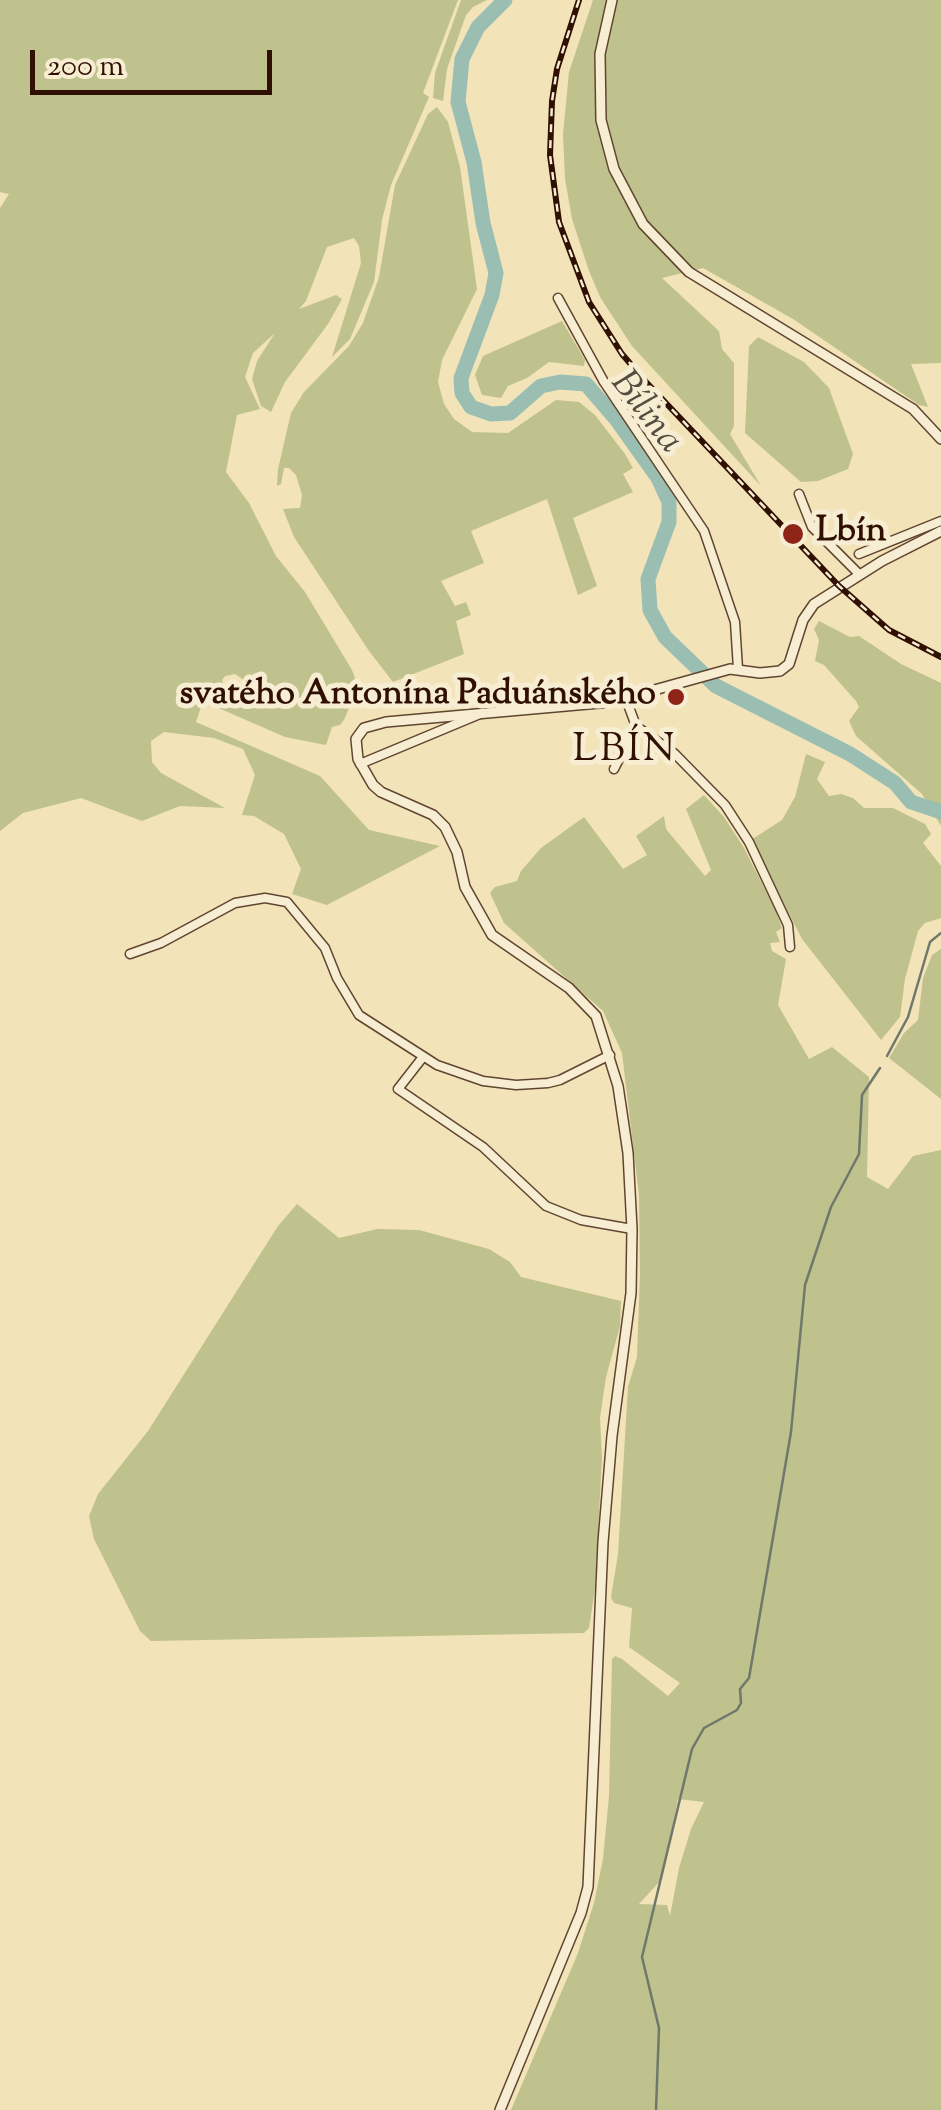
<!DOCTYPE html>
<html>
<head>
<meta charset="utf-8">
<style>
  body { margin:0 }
  #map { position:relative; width:941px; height:2110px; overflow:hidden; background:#f2e3b9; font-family:"Sorts Mill Goudy",serif }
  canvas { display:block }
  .scale { position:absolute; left:30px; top:50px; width:242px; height:45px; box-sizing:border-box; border:5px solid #2f1002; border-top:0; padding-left:12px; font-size:30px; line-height:35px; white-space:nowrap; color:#2f1002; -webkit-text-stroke:8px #f7edd2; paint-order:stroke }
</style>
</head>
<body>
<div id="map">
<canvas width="941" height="2110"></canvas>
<div class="scale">200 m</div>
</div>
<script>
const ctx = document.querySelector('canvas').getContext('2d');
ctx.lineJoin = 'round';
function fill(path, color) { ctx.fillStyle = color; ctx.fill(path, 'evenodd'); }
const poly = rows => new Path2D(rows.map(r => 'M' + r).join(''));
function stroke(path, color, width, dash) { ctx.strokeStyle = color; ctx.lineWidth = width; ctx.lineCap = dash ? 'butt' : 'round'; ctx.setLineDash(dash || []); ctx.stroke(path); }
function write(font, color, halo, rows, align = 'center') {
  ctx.font = font + ' "Sorts Mill Goudy",serif'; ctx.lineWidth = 10; ctx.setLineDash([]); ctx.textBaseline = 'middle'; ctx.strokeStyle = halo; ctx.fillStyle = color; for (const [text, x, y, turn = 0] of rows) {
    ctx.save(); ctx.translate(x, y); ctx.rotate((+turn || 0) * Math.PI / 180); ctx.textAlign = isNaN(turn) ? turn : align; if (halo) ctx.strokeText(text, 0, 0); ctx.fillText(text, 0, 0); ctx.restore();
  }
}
const green = poly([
  [0,0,458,0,423,93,429,97,391,185,382,220,374,282,350,339,332,357,361,263,359,246,354,238,327,247,306,301,299,309,336,295,342,299,328,324,285,382,271,412,261,406,252,379,257,361,275,333,253,353,245,377,260,409,237,415,226,472,249,503,276,556,305,592,352,670,355,678,352,701,344,720,340,725,332,727,326,745,285,737,207,703,201,707,196,722,320,776,369,830,440,846,327,905,292,894,301,869,284,834,254,816,242,815,255,775,243,749,214,738,164,732,151,741,152,762,161,773,225,808,180,806,142,821,81,798,23,813,0,831,0,208,9,194,0,192],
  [235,674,248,683,264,705,246,704,228,695,222,680,225,676],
  [461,0,487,0,473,7,466,15,447,69,443,101,433,98,435,73],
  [593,0,941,0,941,363,911,364,928,407,919,405,793,319,703,268,662,278,719,331,722,349,734,363,734,426,730,434,761,486,632,346,600,297,589,271,572,219,565,179,563,134,569,72],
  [437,107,448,122,460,167,477,289,442,360,438,382,444,404,454,419,472,432,508,433,556,400,579,402,595,415,625,454,633,468,623,474,633,492,573,518,597,586,578,595,547,499,471,531,484,563,441,581,455,606,466,602,471,615,456,621,464,654,393,682,369,651,294,537,283,509,300,508,302,495,296,475,289,468,284,468,281,484,277,486,278,469,291,413,304,392,349,346,363,323,379,277,395,185,428,114],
  [562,321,585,360,584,366,549,362,527,378,508,386,501,398,482,395,475,375,483,356],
  [758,337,804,362,829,388,853,454,848,469,818,481,801,482,745,433,749,346],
  [819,621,850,637,859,636,901,664,941,683,941,826,922,794,856,736,849,721,859,707,856,701,824,665,815,661,819,640,814,629],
  [806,754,825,762,817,779,829,796,841,794,853,798,864,808,893,808,925,824,931,834,923,843,941,866,941,918,925,923,918,931,905,979,900,1017,881,1040,802,939,751,840,782,820,795,797],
  [704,795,724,817,744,848,775,909,782,928,776,932,780,942,770,943,772,951,786,959,778,1005,809,1059,832,1047,869,1077,867,1177,888,1189,913,1156,941,1150,941,2110,511,2110,578,1953,594,1903,603,1859,609,1796,612,1659,615,1656,622,1659,668,1696,680,1683,629,1647,632,1608,614,1603,611,1597,618,1554,628,1387,637,1357,640,1274,639,1195,622,1053,603,1011,504,923,490,893,495,887,517,881,521,871,541,848,584,817,623,869,647,855,636,836,664,816,666,829,705,876,711,870,686,809],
  [678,1799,704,1802,691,1829,679,1868,670,1916,667,1905,639,1904,662,1879],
  [941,949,941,1099,889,1058,904,1033,918,1020,923,978,932,955],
  [297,1204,339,1238,377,1229,419,1230,489,1249,510,1262,521,1277,621,1301,620,1326,606,1377,600,1418,602,1458,595,1589,589,1628,584,1633,151,1641,140,1631,94,1539,89,1516,98,1494,148,1431,278,1226]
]);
const stream = poly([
  [887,1056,908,1017,930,942,941,933],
  [656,2110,659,2028,642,1957,692,1749,704,1728,737,1710,741,1703,740,1689,749,1678,791,1432,805,1285,831,1207,859,1154,862,1095,880,1068]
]);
const river = poly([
  [505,0,478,27,462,59,458,102,474,162,483,223,496,273,492,295,461,378,462,393,471,407,491,414,510,413,541,386,560,382,586,384,616,419,658,478,669,502,669,522,648,579,650,610,665,637,716,686,850,754,895,783,911,802,941,812]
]);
const minor = poly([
  [558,298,604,382,704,531,735,622,738,669],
  [799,494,812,527,859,574],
  [859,554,941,521],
  [626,699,636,726,675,754,725,805,749,842,788,925,790,947],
  [360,764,480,714],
  [614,769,636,726],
  [130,954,161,943,235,903,265,898,287,902,325,948,337,978,359,1015,437,1065,483,1081,516,1085,548,1083,560,1080,610,1055],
  [423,1057,398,1089,483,1147,546,1206,581,1220,632,1229]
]);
const tertiary = poly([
  [612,0,600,54,601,120,614,169,643,224,689,272,913,409,941,439],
  [500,2110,581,1913,588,1887,603,1542,612,1436,631,1293,632,1229,628,1153,618,1086,596,1016,569,988,492,935,465,887,457,852,445,827,433,815,381,792,373,785,358,759,356,739,364,728,386,722,611,702,730,669,760,673,780,671,789,664,803,620,814,604,882,561,941,531]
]);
const rail = poly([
  [579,0,557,69,552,101,550,155,559,222,589,302,622,354,646,382,839,586,889,630,941,657]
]);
const markers = [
  [793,534,12,"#8f2418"],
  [676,697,10,"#8f2418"]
];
const poiNames = [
  ["Lbín",816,534],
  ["svatého Antonína Paduánského",656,697,"right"]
];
const waterNames = [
  ["Bílina",644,414,52]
];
const quarterNames = [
  ["LBÍN",625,753]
];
fill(green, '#bfc28c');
stroke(stream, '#70786c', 2.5);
stroke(river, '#9bbeb2', 15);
stroke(minor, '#604530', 11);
stroke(tertiary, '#604530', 12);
stroke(minor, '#f7edd2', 8);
stroke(tertiary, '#f7edd2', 9);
stroke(rail, '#2f1002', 6);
stroke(rail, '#f7edd2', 2.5, [8]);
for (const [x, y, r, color] of markers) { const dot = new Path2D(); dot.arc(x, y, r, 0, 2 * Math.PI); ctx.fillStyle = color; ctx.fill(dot); stroke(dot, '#f7edd2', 4); }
write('bold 35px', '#2f1002', '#f7edd2', poiNames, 'left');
write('italic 38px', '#554d40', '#f7edd2', waterNames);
ctx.letterSpacing = '2.5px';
write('40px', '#2f1002', '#f7edd2', quarterNames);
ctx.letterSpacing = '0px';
</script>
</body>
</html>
